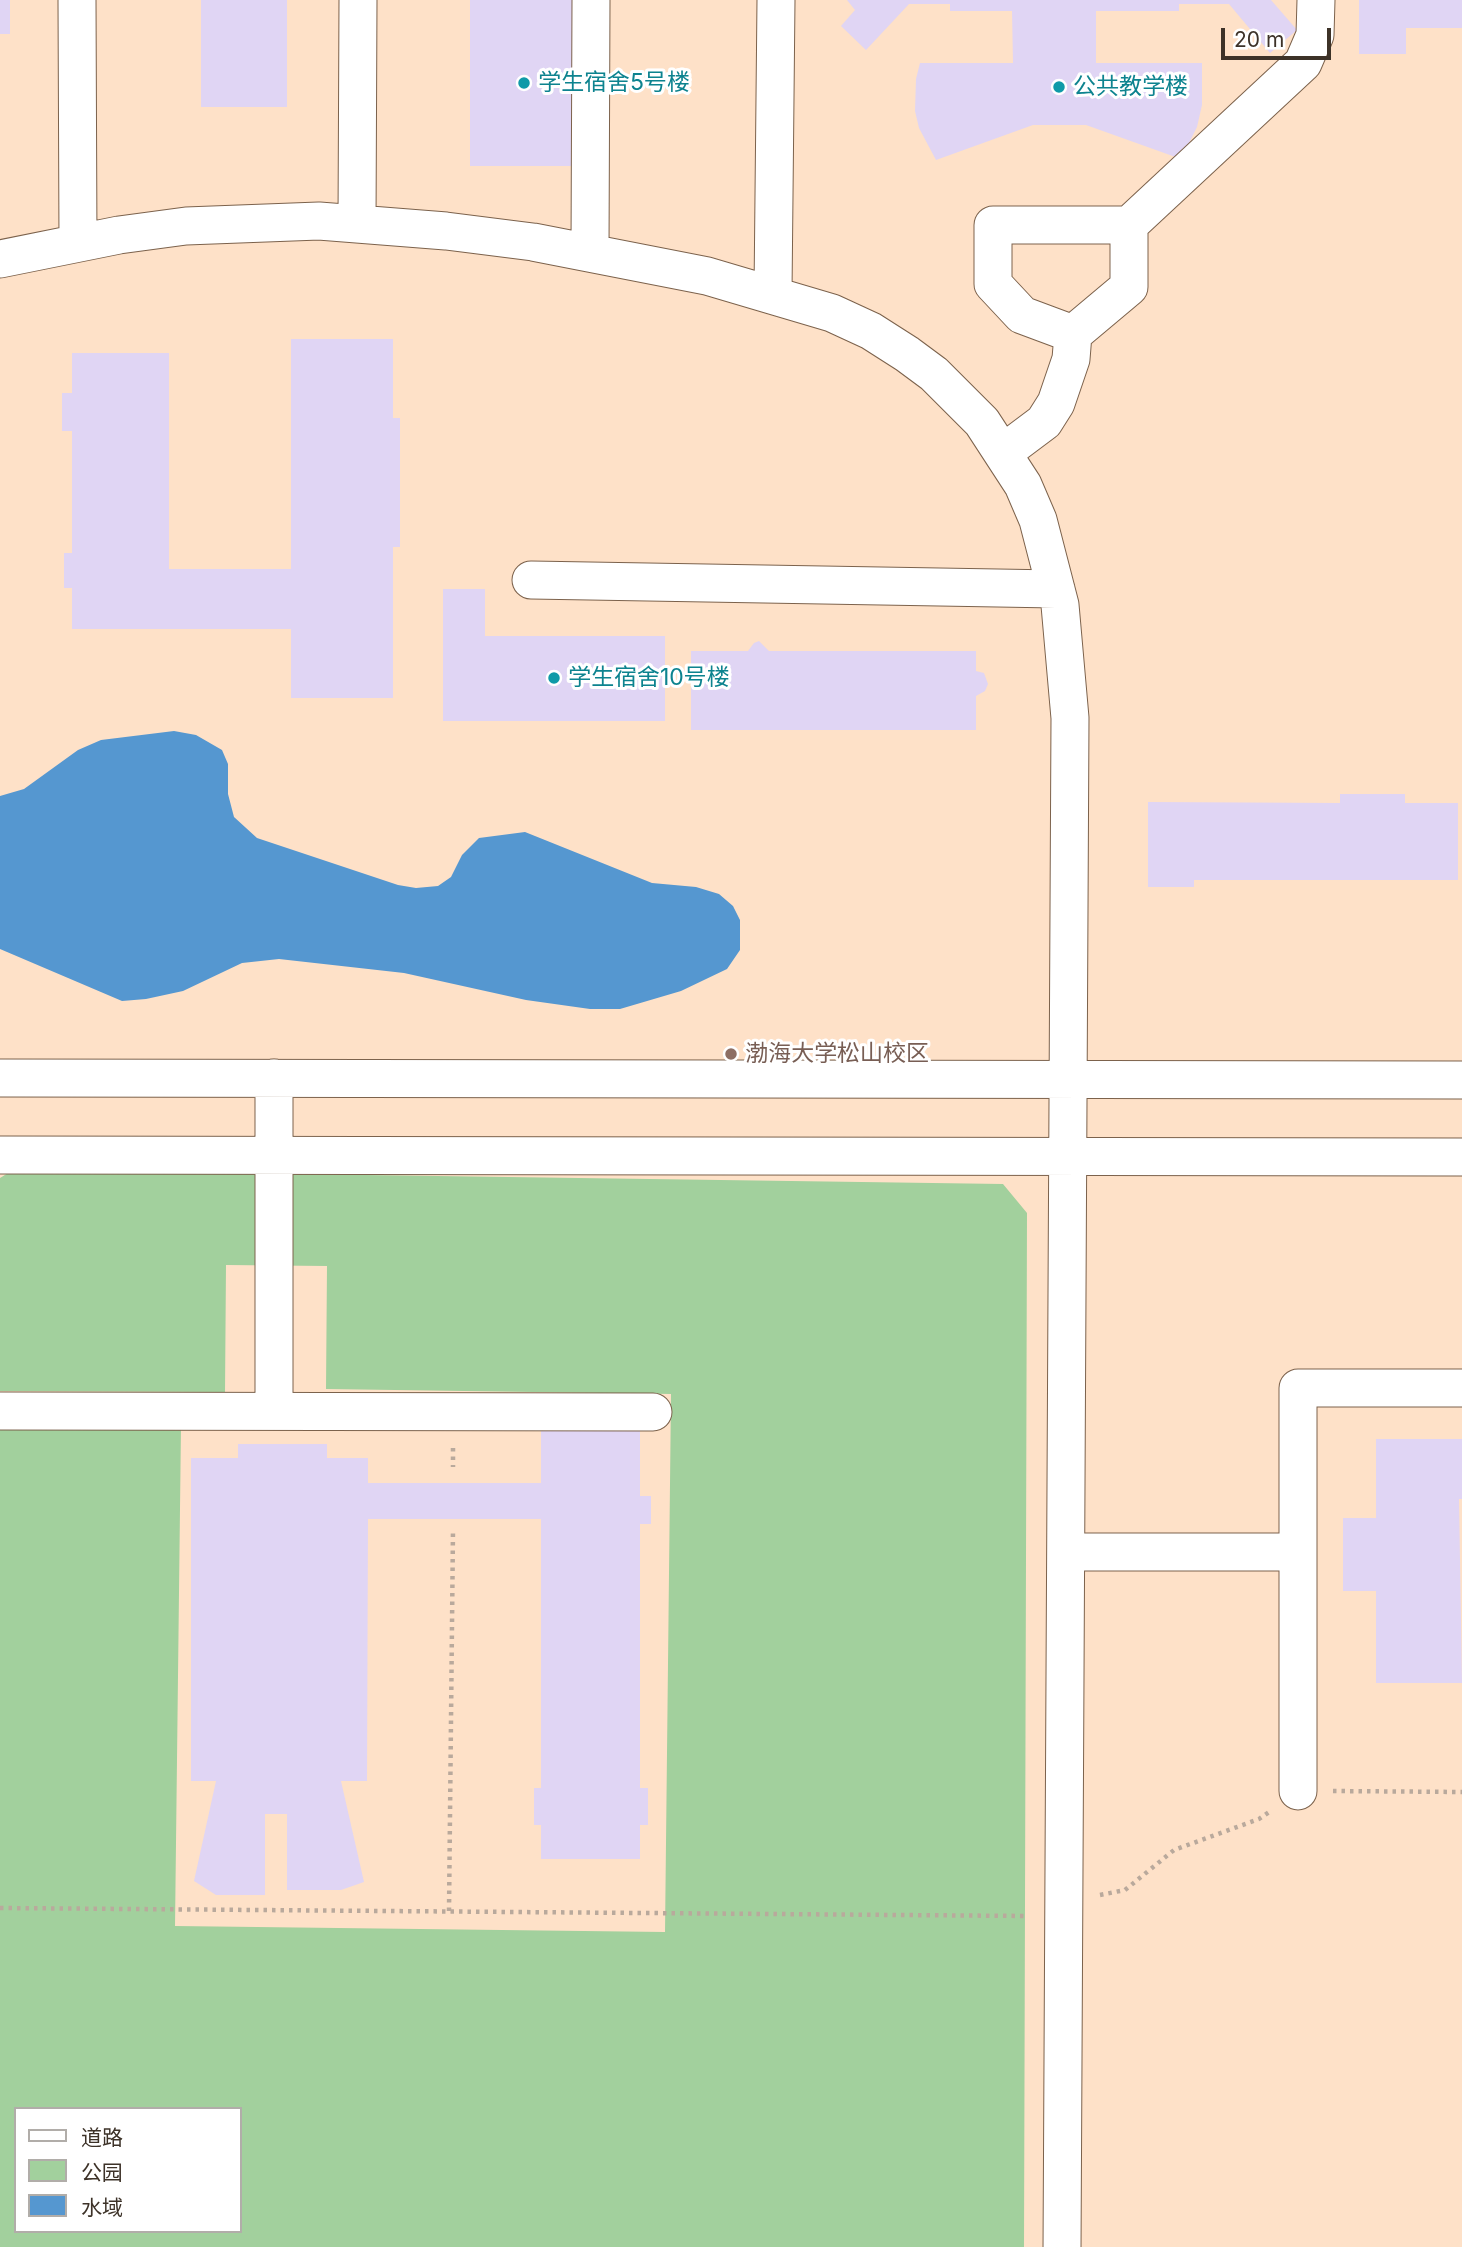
<!DOCTYPE html>
<html>
<head>
<meta charset="utf-8">
<style>
  body { margin:0 }
  #map { position:relative; width:1462px; height:2247px; overflow:hidden; background:#ffecdd; font-family:Inter,"Noto Sans SC",sans-serif }
  canvas { display:block }
  .legend { position:absolute; left:14px; top:2107px; width:228px; height:126px; box-sizing:border-box; background:#fff; border:2px solid #b1ada9; margin:0; padding:9px 12px; list-style:none; font-size:21px; color:#3d3228 }
  .legend li { display:flex; align-items:center; gap:14px; height:35px }
  .legend b { width:35px; border:2px solid #b1ada9 }
  .scale { position:absolute; left:1221px; top:28px; width:110px; height:32px; box-sizing:border-box; border:4px solid #3d3228; border-top:0; padding-left:9px; font-size:21px; line-height:24px; white-space:nowrap; color:#3d3228; -webkit-text-stroke:5px #fff; paint-order:stroke }
</style>
</head>
<body>
<div id="map">
<canvas width="1462" height="2247"></canvas>
<ul class="legend">
<li><b style="height:9px;background:#fff"></b>道路</li>
<li><b style="height:19px;background:#a2d09d"></b>公园</li>
<li><b style="height:19px;background:#5597d0"></b>水域</li>
</ul>
<div class="scale">20 m</div>
</div>
<script>
const ctx = document.querySelector('canvas').getContext('2d');
ctx.lineJoin = 'round';
function fill(path, color) { ctx.fillStyle = color; ctx.fill(path, 'evenodd'); }
const poly = rows => new Path2D(rows.map(r => 'M' + r).join(''));
function stroke(path, color, width, dash) { ctx.strokeStyle = color; ctx.lineWidth = width; ctx.lineCap = dash ? 'butt' : 'round'; ctx.setLineDash(dash || []); ctx.stroke(path); }
function write(font, color, halo, rows, align = 'center') {
  ctx.font = font + ' Inter,"Noto Sans SC",sans-serif'; ctx.lineWidth = 6; ctx.setLineDash([]); ctx.textBaseline = 'middle'; ctx.strokeStyle = halo; ctx.fillStyle = color; for (const [text, x, y, turn = 0] of rows) {
    ctx.save(); ctx.translate(x, y); ctx.rotate((+turn || 0) * Math.PI / 180); ctx.textAlign = isNaN(turn) ? turn : align; if (halo) ctx.strokeText(text, 0, 0); ctx.fillText(text, 0, 0); ctx.restore();
  }
}
const built = poly([
  [0,0,1462,0,1462,2247,0,2247],
  [16,2109,240,2109,240,2231,16,2231]
]);
const green = poly([
  [13,1170,1003,1184,1027,1213,1024,2247,0,2247,0,1422,181,1425,175,1926,665,1932,671,1394,326,1389,327,1266,226,1265,225,1392,0,1391,0,1178],
  [16,2109,240,2109,240,2231,16,2231]
]);
const water = poly([
  [174,731,196,735,222,750,228,764,228,794,234,817,257,838,398,885,416,888,438,886,451,877,462,855,479,838,525,832,652,883,696,887,719,894,733,906,740,920,740,950,727,969,681,991,620,1009,590,1009,526,1000,404,973,279,959,242,963,183,991,146,999,122,1001,0,949,0,796,24,789,78,750,101,740]
]);
const building = poly([
  [0,0,10,0,10,34,0,34],
  [201,0,287,0,287,107,201,107],
  [470,0,577,0,577,166,470,166],
  [847,0,1271,0,1297,30,1270,53,1229,4,1179,4,1179,11,1096,11,1096,63,1202,63,1202,105,1197,127,1181,159,1086,125,1033,125,936,160,919,128,915,111,916,79,920,63,1013,63,1012,11,950,11,950,4,909,4,866,50,841,26,855,10],
  [1359,0,1462,0,1462,28,1406,28,1406,54,1359,54],
  [291,339,393,339,393,418,400,418,400,547,393,547,393,698,291,698,291,629,72,629,72,588,64,588,64,553,72,553,72,431,62,431,62,393,72,393,72,353,169,353,169,569,291,569],
  [443,589,485,589,485,636,665,636,665,721,443,721],
  [759,641,769,651,976,651,976,671,984,673,988,684,985,691,976,696,976,730,691,730,691,651,748,651,754,643],
  [1340,794,1405,794,1405,803,1458,803,1458,880,1194,880,1194,887,1148,887,1148,802,1340,803],
  [541,1429,640,1429,640,1496,651,1496,651,1524,640,1524,640,1788,648,1788,648,1825,640,1825,640,1859,541,1859,541,1825,534,1825,534,1788,541,1788,541,1519,368,1519,367,1781,341,1781,364,1882,341,1890,287,1890,287,1814,265,1814,265,1895,216,1895,194,1881,216,1781,191,1781,191,1458,238,1458,238,1444,327,1444,327,1458,368,1458,368,1483,541,1483],
  [1376,1439,1462,1439,1462,1499,1459,1499,1462,1683,1376,1683,1376,1591,1343,1591,1343,1518,1376,1518]
]);
const path = poly([
  [453,1448,453,1467],
  [1333,1791,1462,1792],
  [1100,1895,1125,1890,1174,1850,1259,1819,1269,1812],
  [0,1908,1028,1916],
  [449,1911,453,1530]
]);
const minor = poly([
  [77,0,78,243],
  [357,224,358,0],
  [1129,225,1303,63,1315,35,1316,0],
  [590,251,591,0],
  [0,259,119,235,186,226,319,221,446,231,533,242,707,276,832,313,871,331,907,354,934,374,982,422,1023,485,1038,520,1060,605,1070,718,1062,2247],
  [773,293,776,0],
  [1004,452,1044,422,1056,403,1071,359,1073,334,1129,287,1129,225,993,225,993,284,1022,315,1073,334],
  [531,580,1056,589],
  [0,1078,1462,1080],
  [274,1078,274,1411],
  [0,1155,1462,1157],
  [0,1411,653,1412],
  [1066,1552,1298,1552],
  [1298,1791,1298,1388,1462,1388]
]);
const markers = [
  [524,83,7,"#0f9aa8"],
  [1059,87,7,"#0f9aa8"],
  [554,678,7,"#0f9aa8"],
  [731,1054,7,"#8d6e63"]
];
const cultureNames = [
  ["学生宿舍5号楼",538,83],
  ["公共教学楼",1073,87],
  ["学生宿舍10号楼",568,678]
];
const educationNames = [
  ["渤海大学松山校区",745,1054]
];
fill(built, '#fee1c8');
fill(green, '#a2d09d');
fill(water, '#5597d0');
fill(building, '#e0d5f4');
stroke(minor, '#7c624c', 39);
stroke(path, '#b9a99c', 4.5, [3.5, 5]);
stroke(minor, '#fff', 37);
for (const [x, y, r, color] of markers) { const dot = new Path2D(); dot.arc(x, y, r, 0, 2 * Math.PI); ctx.fillStyle = color; ctx.fill(dot); stroke(dot, '#fff', 2.5); }
write('23px', '#0d838f', '#fff', cultureNames, 'left');
write('23px', '#785e54', '#fff', educationNames, 'left');
</script>
</body>
</html>
